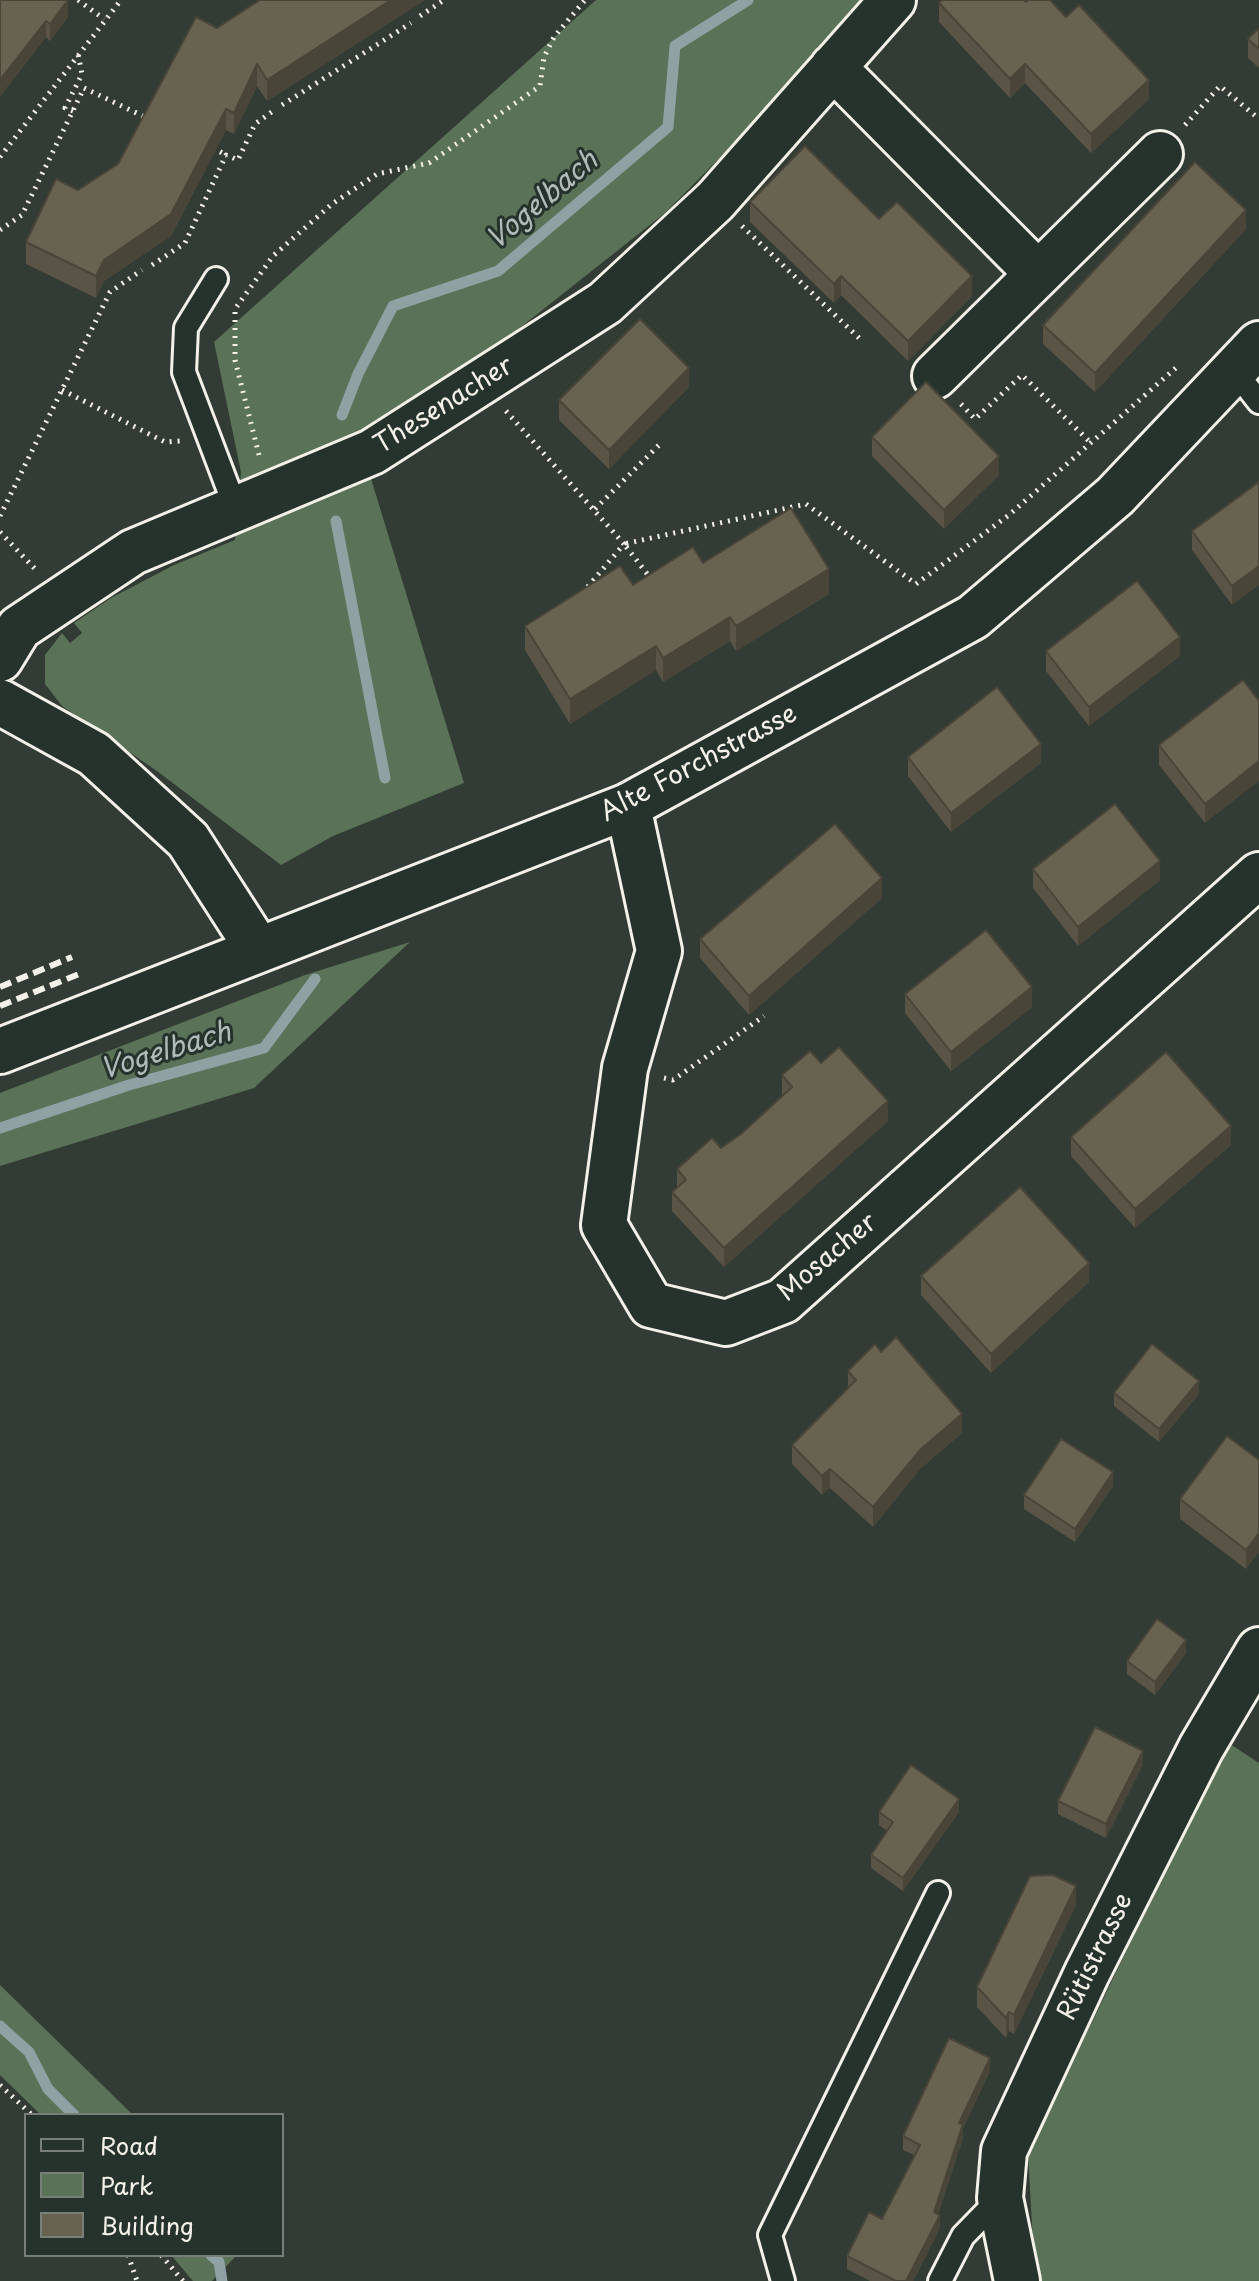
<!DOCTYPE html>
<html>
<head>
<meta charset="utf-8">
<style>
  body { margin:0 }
  #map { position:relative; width:1259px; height:2281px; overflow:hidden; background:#333c34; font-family:"Playpen Sans",sans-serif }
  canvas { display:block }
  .legend { position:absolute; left:24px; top:2113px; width:260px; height:144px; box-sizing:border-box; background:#26332d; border:2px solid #787f78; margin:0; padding:10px 14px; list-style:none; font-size:24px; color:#f4f1e8 }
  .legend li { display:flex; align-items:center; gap:16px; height:40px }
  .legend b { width:40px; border:2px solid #787f78 }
</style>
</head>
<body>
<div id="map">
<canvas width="1259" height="2281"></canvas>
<ul class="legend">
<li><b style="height:10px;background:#26332d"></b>Road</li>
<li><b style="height:22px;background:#5a7257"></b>Park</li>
<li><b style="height:22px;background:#686251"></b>Building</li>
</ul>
</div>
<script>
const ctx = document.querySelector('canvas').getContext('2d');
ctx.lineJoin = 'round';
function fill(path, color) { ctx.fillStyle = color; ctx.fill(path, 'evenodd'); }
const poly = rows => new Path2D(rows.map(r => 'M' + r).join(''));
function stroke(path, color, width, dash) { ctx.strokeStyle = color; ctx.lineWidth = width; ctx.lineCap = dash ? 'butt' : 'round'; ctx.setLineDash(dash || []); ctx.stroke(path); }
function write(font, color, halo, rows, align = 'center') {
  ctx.font = font + ' "Playpen Sans",sans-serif'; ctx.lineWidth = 6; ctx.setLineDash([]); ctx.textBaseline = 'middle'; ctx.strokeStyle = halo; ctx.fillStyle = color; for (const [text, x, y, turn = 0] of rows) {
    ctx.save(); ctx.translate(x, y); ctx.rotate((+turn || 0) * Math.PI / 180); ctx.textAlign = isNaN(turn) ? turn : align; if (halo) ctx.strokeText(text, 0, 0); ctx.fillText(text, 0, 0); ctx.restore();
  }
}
const green = poly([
  [596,0,870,0,817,60,665,213,464,372,358,436,464,783,333,836,281,865,157,771,62,706,45,684,45,655,62,633,70,643,82,633,74,623,111,598,174,565,235,540,241,472,214,342],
  [410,942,254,1088,0,1166,0,1093,305,975],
  [1227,1742,1259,1763,1259,2281,1041,2281,1034,2259,1028,2155],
  [0,1985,133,2115,134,2115,41,2115,0,2075],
  [171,2255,237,2255,212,2281,193,2281]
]);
const stream = poly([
  [342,415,358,374,393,306,498,271,668,127,675,46,748,0],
  [336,521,385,778],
  [0,1128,129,1085,264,1048,315,979],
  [0,2026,29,2052,48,2089,74,2115],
  [211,2255,219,2262,222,2281]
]);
const path = poly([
  [78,0,104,19],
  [420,16,444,0],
  [282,105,411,23],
  [73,111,65,108,82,74,78,54],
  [1185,125,1220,86,1259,119],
  [213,148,226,155],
  [0,157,121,0],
  [742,226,859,338],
  [0,230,22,215,84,88,149,119],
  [152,265,185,243,226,155,238,160,255,124,273,111],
  [62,390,165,442,180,441],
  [961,404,975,419,1022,375,1091,443],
  [506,411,624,544,585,590],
  [259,455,235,360,235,309,273,256,332,204,377,174,429,163,540,86,544,57,554,37,585,0],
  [595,509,662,442],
  [0,516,110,292,142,270],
  [0,532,37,571],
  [652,580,624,544,806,504,916,584,1009,515,1178,366],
  [664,1078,673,1080,764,1016],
  [0,2085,32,2115],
  [128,2255,137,2281],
  [161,2255,183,2281]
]);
const service = poly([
  [216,279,186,328,184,372,236,509],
  [1234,370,1259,402],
  [783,2281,770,2235,938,1893],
  [940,2281,963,2236,1000,2198]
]);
const minor = poly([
  [833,67,1038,274],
  [935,376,1160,154],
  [0,659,19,628,133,552,372,452,605,303,715,201,893,0],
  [0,702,94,754,188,840,258,949],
  [628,806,659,951,625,1068,604,1225,651,1305,726,1323,783,1301,1259,875],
  [1017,2281,1000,2198,1004,2151,1087,1973,1201,1748,1259,1650]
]);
const tertiary = poly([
  [0,1051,628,806,973,617,1115,496,1259,344]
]);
const rail = poly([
  [0,987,72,957],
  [0,1006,79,974]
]);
const wall = poly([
  [0,0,68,17,50,41,46,37,9,85],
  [260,0,425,0,267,101,257,86,234,134,226,130,171,236,104,281,96,298,26,264,26,242,78,190,118,164,217,28],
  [1026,2,1066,17,1149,99,1091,153,1025,83,1010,98,939,22,939,3],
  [1259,28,1259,68,1248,58,1248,39],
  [750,202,879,219,972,296,908,361,841,295,834,303,750,222],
  [1246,229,1095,392,1043,344,1043,325],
  [689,387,609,469,559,420,559,400],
  [872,437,999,475,944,529,872,456],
  [1259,482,1232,605,1192,550,1192,531],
  [703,563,829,594,736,651,730,641,663,682,656,670,570,724,525,650,525,626,633,585],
  [1046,651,1180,656,1089,726,1046,671],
  [1243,680,1205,823,1159,765,1159,745],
  [908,757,1041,763,951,832,908,776],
  [1033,869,1160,880,1078,946,1033,888],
  [882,898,749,1015,700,958,700,939],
  [905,994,1032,1007,951,1071,905,1013],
  [821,1063,888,1121,724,1267,672,1211,672,1192,677,1188,677,1169,721,1148,741,1134,783,1096,782,1094,782,1075],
  [1071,1137,1231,1145,1135,1228,1071,1156],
  [921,1276,1089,1282,991,1373,921,1295],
  [881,1352,962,1433,921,1468,873,1527,830,1488,822,1495,792,1464,792,1445,848,1388,848,1371],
  [1114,1393,1199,1394,1159,1442,1114,1406],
  [1259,1460,1246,1569,1180,1519,1180,1499],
  [1113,1486,1075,1542,1024,1509,1024,1495],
  [1186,1653,1155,1695,1127,1674,1127,1661],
  [1143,1764,1106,1838,1058,1814,1058,1801],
  [879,1812,959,1812,903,1891,871,1868,871,1855,887,1831,879,1825],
  [1076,1905,1014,2034,1009,2031,1006,2038,977,2007,977,1987],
  [990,2071,963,2128,963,2138,938,2214,940,2228,913,2281,870,2281,847,2269,847,2256,882,2219,914,2155,903,2150,903,2136]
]);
const shadedWall = poly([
  [68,0,68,17,50,41,50,24],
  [391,0,425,0,267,101,267,80],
  [46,21,46,37,0,97,0,80],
  [257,64,257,86,234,134,234,113],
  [1025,64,1025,83,1010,98,1010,79],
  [1149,80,1149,99,1091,153,1091,134],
  [226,109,226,130,171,236,104,281,96,298,96,276,104,260],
  [1246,210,1246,229,1095,392,1095,373],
  [841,276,841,295,834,303,834,284],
  [972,276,972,296,908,361,908,341],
  [689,368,689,387,609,469,609,450],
  [999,456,999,475,944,529,944,510],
  [1259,566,1259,585,1232,605,1232,586],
  [829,569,829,594,736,651,736,626],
  [730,617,730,641,663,682,663,658],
  [1180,637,1180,656,1089,726,1089,707],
  [656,646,656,670,570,724,570,699],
  [1041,744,1041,763,951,832,951,813],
  [1259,761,1259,781,1205,823,1205,804],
  [1160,861,1160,880,1078,946,1078,927],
  [882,878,882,898,749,1015,749,996],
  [1032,987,1032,1007,951,1071,951,1052],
  [888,1101,888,1121,724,1267,724,1248],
  [1231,1126,1231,1145,1135,1228,1135,1209],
  [1089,1263,1089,1282,991,1373,991,1354],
  [1199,1381,1199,1394,1159,1442,1159,1429],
  [962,1414,962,1433,921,1468,873,1527,873,1507,921,1449],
  [830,1469,830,1488,822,1495,822,1476],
  [1113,1472,1113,1486,1075,1542,1075,1529],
  [1259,1533,1259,1552,1246,1569,1246,1550],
  [1186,1640,1186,1653,1155,1695,1155,1682],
  [1143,1751,1143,1764,1106,1838,1106,1824],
  [959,1799,959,1812,903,1891,903,1878],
  [1076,1886,1076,1905,1014,2034,1014,2015],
  [1009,2012,1009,2031,1006,2038,1006,2018],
  [990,2058,990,2071,963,2128,963,2138,934,2225,934,2212,959,2123],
  [940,2215,940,2228,913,2281,906,2281]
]);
const building = poly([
  [0,0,68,0,50,24,46,21,0,80,0,0],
  [260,0,391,0,267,80,257,64,234,113,226,109,171,214,104,260,96,276,26,242,56,179,78,190,118,164,196,17,217,28,260,0],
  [942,0,1024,0,1026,2,1028,0,1050,0,1066,17,1079,5,1149,80,1091,134,1025,64,1010,79,939,3,942,0],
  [1259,28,1259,49,1248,39,1259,28],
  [805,146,879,219,897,202,972,276,908,341,841,276,834,284,750,202,805,146],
  [1195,162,1246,210,1095,373,1043,325,1195,162],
  [640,319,689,368,609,450,559,400,640,319],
  [926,382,999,456,944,510,872,437,926,382],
  [1259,482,1259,566,1232,586,1192,531,1259,482],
  [791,508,829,569,736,626,730,617,663,658,656,646,570,699,525,626,620,566,633,585,693,547,703,563,791,508],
  [1137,581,1180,637,1089,707,1046,651,1137,581],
  [1243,680,1259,701,1259,761,1205,804,1159,745,1243,680],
  [997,687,1041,744,951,813,908,757,997,687],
  [1115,804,1160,861,1078,927,1033,869,1115,804],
  [835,824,882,878,749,996,700,939,835,824],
  [986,930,1032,987,951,1052,905,994,986,930],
  [839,1047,888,1101,724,1248,672,1192,686,1180,677,1169,712,1138,721,1148,741,1134,792,1087,782,1075,810,1051,821,1063,839,1047],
  [1166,1052,1231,1126,1135,1209,1071,1137,1166,1052],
  [1020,1187,1089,1263,991,1354,921,1276,1020,1187],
  [896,1337,962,1414,921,1449,873,1507,830,1469,822,1476,792,1445,856,1380,848,1371,875,1344,881,1352,896,1337],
  [1152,1344,1199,1381,1159,1429,1114,1393,1152,1344],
  [1227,1436,1259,1460,1259,1533,1246,1550,1180,1499,1227,1436],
  [1061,1439,1113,1472,1075,1529,1024,1495,1061,1439],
  [1157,1619,1186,1640,1155,1682,1127,1661,1157,1619],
  [1095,1727,1143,1751,1106,1824,1058,1801,1095,1727],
  [911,1765,959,1799,903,1878,871,1855,893,1822,879,1812,911,1765],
  [1053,1875,1076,1886,1014,2015,1009,2012,1006,2018,977,1987,1030,1876,1053,1875],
  [949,2038,990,2058,959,2123,963,2124,934,2212,940,2215,906,2281,896,2281,847,2256,869,2212,882,2219,920,2145,903,2136,949,2038]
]);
const streetNames = [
  ["Thesenacher",444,406,-32],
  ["Alte Forchstrasse",699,764,-28],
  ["Mosacher",828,1258,-40],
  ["Rütistrasse",1096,1957,-64]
];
const waterNames = [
  ["Vogelbach",543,201,-40],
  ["Vogelbach",166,1052,-17]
];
fill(green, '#5a7257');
stroke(stream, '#8fa1a2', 11);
stroke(service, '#f4f1e8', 28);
stroke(minor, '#f4f1e8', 50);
stroke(tertiary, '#f4f1e8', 50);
stroke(path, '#f4f1e8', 5, [2, 6]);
stroke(service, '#26332d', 22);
stroke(minor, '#26332d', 44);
stroke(tertiary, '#26332d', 44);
stroke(rail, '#f4f1e8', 6, [12, 6]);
fill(wall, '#595446');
fill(shadedWall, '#494539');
fill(building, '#686251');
stroke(building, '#494539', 2);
write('26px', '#f4f1e8', '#26332d', streetNames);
write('italic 28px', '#b1bbb9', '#26332d', waterNames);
</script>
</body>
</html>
